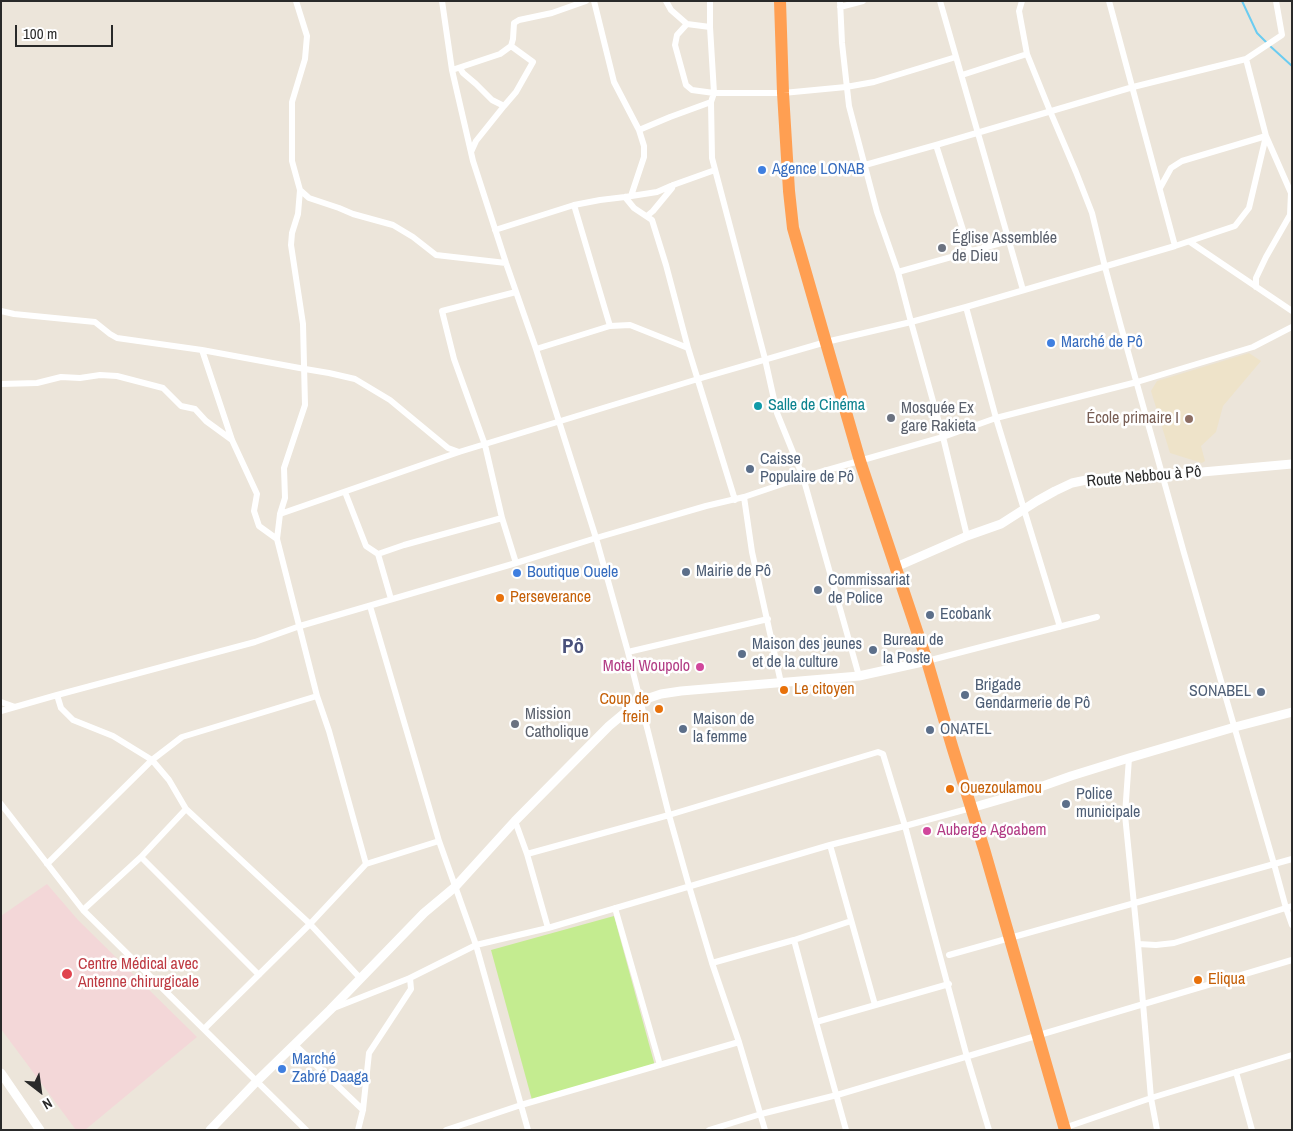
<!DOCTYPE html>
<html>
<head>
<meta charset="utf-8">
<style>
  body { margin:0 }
  #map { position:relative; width:1293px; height:1131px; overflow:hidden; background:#ece5da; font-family:"Archivo Narrow",sans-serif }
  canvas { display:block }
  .frame { position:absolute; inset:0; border:2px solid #292929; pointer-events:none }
  .north { position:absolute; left:15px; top:1066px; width:50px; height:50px; -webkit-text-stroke:4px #fff; paint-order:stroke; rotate:150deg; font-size:14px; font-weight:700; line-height:20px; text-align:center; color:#292929 }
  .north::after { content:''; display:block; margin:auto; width:18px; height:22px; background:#292929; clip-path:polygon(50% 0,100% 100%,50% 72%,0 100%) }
  .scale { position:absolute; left:15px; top:25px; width:98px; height:22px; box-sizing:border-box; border:2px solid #292929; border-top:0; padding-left:6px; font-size:15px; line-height:18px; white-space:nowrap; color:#292929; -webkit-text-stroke:4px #fff; paint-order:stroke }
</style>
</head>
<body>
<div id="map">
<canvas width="1293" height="1131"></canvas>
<div class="frame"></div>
<div class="north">N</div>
<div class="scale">100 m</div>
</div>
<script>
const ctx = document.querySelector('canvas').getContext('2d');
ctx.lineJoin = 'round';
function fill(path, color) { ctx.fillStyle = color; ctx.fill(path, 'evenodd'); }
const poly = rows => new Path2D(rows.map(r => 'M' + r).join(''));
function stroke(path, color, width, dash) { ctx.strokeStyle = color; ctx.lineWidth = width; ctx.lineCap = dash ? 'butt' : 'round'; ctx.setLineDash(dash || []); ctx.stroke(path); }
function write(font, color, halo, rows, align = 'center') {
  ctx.font = font + ' "Archivo Narrow",sans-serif'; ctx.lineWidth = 5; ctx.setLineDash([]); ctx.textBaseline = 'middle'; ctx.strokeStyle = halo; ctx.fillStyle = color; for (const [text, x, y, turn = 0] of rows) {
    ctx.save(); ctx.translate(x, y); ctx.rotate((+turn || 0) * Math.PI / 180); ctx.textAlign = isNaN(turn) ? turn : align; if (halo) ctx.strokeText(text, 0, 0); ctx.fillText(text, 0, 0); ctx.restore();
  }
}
const education = poly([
  [1249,353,1261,361,1223,406,1216,432,1201,446,1205,461,1202,463,1170,453,1151,391,1157,381]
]);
const medical = poly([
  [47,884,78,920,197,1037,85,1130,76,1130,1,1029,1,916]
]);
const pitch = poly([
  [614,916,655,1066,532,1100,491,950]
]);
const stream = poly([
  [1242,1,1257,33,1266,42],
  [1270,46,1292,66]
]);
const street = poly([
  [296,1,307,36,305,59,292,102,292,161,300,190,298,214,292,233,291,245,303,324,305,405,284,468,285,498,280,514,277,539,317,696,329,731,366,864,439,841],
  [442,1,452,70,473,161,506,263,536,349,596,538,628,652,669,815,689,886,712,963,739,1042,765,1130],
  [594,1,614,82,639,130,644,146,644,157,631,196],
  [666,1,671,10,687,24,710,27],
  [710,1,710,27,714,93,711,102,712,158,765,359,777,413,803,477,859,676],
  [840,1,842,43,849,106,877,212,898,272,911,322,943,437,967,536],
  [940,1,1023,290],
  [1022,1,1019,11,1027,54,1050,111,1076,172,1092,213,1105,267,1120,323,1184,553,1274,864,1286,908,1292,925],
  [840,7,863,1],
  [687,24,677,35,675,45,686,85,692,90,714,93,783,93,846,87,874,82,956,57],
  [460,68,463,73,476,84,492,100,504,106],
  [452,70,500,54,511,46,513,39,514,23,519,20,552,13,586,1],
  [962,75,1027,54],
  [639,130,670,117,711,102],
  [936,145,970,252],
  [471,152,476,141,504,106,516,92,533,62,511,46],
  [865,165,936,145,1133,87,1246,59,1282,35,1276,1],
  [1160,188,1171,168,1182,161,1266,136,1291,193,1290,215,1266,257,1256,278,1256,287],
  [300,190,309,198,339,208,353,214,393,225,413,237,436,255,506,263],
  [625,197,634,208,652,220,666,265,688,348,735,500],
  [574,205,610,326],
  [647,216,653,211,672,188,673,185],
  [495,230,574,205,600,200,625,197,657,192,673,185,715,170],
  [1190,242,1292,311],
  [1175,246,1235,226,1249,208,1266,136,1246,59],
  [898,272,1008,241],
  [966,307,996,418,1060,627],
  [1,311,14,314,95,322,110,334,117,338,202,350,305,369,329,373,355,379,390,400,448,448,459,452],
  [536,349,610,326,630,325,688,348],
  [202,350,232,440,257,494,254,511,259,526,277,539],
  [1,384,37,383,61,377,80,378,100,375,117,376,163,388,181,406,195,409,206,421,232,440],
  [345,492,366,546,378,554,391,599],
  [744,497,752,552,781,683],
  [280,514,459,452,698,379,826,342,911,322,966,307,1175,246,1109,1],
  [378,554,404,545,502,518],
  [516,563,502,518,485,445,454,359,442,311,516,292],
  [370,606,439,841,476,945,528,1130],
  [628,652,768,619],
  [927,661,1097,617],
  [57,695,61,708,73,720,113,736,152,760,169,780,186,809,310,924,360,978],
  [1,702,15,707],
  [1,711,57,695,255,642,300,626,516,563,596,538,706,506,744,497,803,477,943,437,996,418,1137,382,1253,347,1292,327],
  [1129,758,1125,815,1138,944,1151,1098,1157,1130],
  [1,804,83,910,306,1130],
  [515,821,527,854,548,928],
  [830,845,875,1005],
  [527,854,669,815,878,752,883,754,905,826,967,1057,989,1130],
  [141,857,259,975],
  [47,864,152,760,182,737,317,696],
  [615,908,660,1065],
  [83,910,141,857,186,809],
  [794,940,816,1022,846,1130],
  [1138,944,1156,945,1174,943,1292,906],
  [949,955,1292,859],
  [712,963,794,940,851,921],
  [334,1008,410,978,476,945,548,928,830,845,905,826,971,808],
  [816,1022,949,984],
  [204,1029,310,924,366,864],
  [294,1044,363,1110],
  [1236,1072,1252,1130],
  [1064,1128,1151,1098,1292,1055],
  [358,1130,363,1110,369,1053,411,989,410,978],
  [446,1130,521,1105,739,1042],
  [709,1130,761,1114,837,1095,1292,960]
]);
const secondary = poly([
  [896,567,967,536,1001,524,1037,501,1055,491,1072,483,1091,479,1162,474,1191,473,1292,464],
  [971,808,1026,792,1071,776,1129,758,1235,727,1292,712],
  [1,1073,40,1130],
  [210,1130,256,1082,330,1010,424,913,455,887,515,821,609,726,627,711,646,699,661,694,681,691,859,676,927,661]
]);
const highway = poly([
  [780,1,783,93,789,191,793,228,860,461,927,661,952,746,984,849,1065,1130]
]);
const markers = [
  [762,170,5,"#3f7fe0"],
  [942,248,5,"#6b7280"],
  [1051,343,5,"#3f7fe0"],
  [758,406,5,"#0f9aa8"],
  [891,418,5,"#6b7280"],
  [1189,419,5,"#8d6e63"],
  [750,469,5,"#5c6f8a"],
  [686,572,5,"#5c6f8a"],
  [517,573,5,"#3f7fe0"],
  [818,590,5,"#5c6f8a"],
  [500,598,5,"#e8710a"],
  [930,615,5,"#5c6f8a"],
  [873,650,5,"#5c6f8a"],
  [742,654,5,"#5c6f8a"],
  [700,667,5,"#d1479c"],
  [784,690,5,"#e8710a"],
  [1261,692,5,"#5c6f8a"],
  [965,695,5,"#5c6f8a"],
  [659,709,5,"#e8710a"],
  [515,724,5,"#6b7280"],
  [683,729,5,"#5c6f8a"],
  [930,730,5,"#5c6f8a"],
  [950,789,5,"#e8710a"],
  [1066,804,5,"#5c6f8a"],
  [927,831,5,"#d1479c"],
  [67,974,6,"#e0444e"],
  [1198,980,5,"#e8710a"],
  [282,1069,5,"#3f7fe0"]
];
const shopNames = [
  ["Agence LONAB",772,170],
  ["Marché de Pô",1061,343],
  ["Boutique Ouele",527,573],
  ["Marché",292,1060],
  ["Zabré Daaga",292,1078]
];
const worshipNames = [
  ["Église Assemblée",952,239],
  ["de Dieu",952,257],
  ["Mosquée Ex",901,409],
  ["gare Rakieta",901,427],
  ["Mission",525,715],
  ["Catholique",525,733]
];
const cultureNames = [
  ["Salle de Cinéma",768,406]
];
const educationNames = [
  ["École primaire I",1179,419]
];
const serviceNames = [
  ["Caisse",760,460],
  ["Populaire de Pô",760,478],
  ["Mairie de Pô",696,572],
  ["Commissariat",828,581],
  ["de Police",828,599],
  ["Ecobank",940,615],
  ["Bureau de",883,641],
  ["la Poste",883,659],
  ["Maison des jeunes",752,645],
  ["et de la culture",752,663],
  ["Brigade",975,686],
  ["Gendarmerie de Pô",975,704],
  ["SONABEL",1251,692,"right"],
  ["Maison de",693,720],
  ["la femme",693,738],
  ["ONATEL",940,730],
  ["Police",1076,795],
  ["municipale",1076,813]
];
const streetNames = [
  ["Route Nebbou à Pô",1144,477,-5]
];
const foodNames = [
  ["Perseverance",510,598],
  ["Le citoyen",794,690],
  ["Coup de",649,700,"right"],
  ["frein",649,718,"right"],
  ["Ouezoulamou",960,789],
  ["Eliqua",1208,980]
];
const hotelNames = [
  ["Motel Woupolo",690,667],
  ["Auberge Agoabem",937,831,"left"]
];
const healthNames = [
  ["Centre Médical avec",78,965],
  ["Antenne chirurgicale",78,983]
];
const districtNames = [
  ["Pô",573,647]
];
fill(education, '#eee3c9');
fill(medical, '#f3d7d8');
fill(pitch, '#c4ec90');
stroke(stream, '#6accf1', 2);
stroke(street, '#fff', 6);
stroke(secondary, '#fff', 9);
stroke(highway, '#ff9f52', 12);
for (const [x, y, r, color] of markers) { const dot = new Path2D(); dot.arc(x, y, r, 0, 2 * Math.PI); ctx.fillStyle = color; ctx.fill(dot); stroke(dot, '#fff', 2); }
write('16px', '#366cbe', '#fff', shopNames, 'left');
write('16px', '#5b616d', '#fff', worshipNames, 'left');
write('16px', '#0d838f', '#fff', cultureNames, 'left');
write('16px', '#785e54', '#fff', educationNames, 'right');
write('16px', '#4e5e75', '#fff', serviceNames, 'left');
write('16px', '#292929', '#fff', streetNames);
write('16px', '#c56008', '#fff', foodNames, 'left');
write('16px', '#b23c85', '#fff', hotelNames, 'right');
write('16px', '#be3a42', '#fff', healthNames, 'left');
write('bold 21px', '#49517b', '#fff', districtNames);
</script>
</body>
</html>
